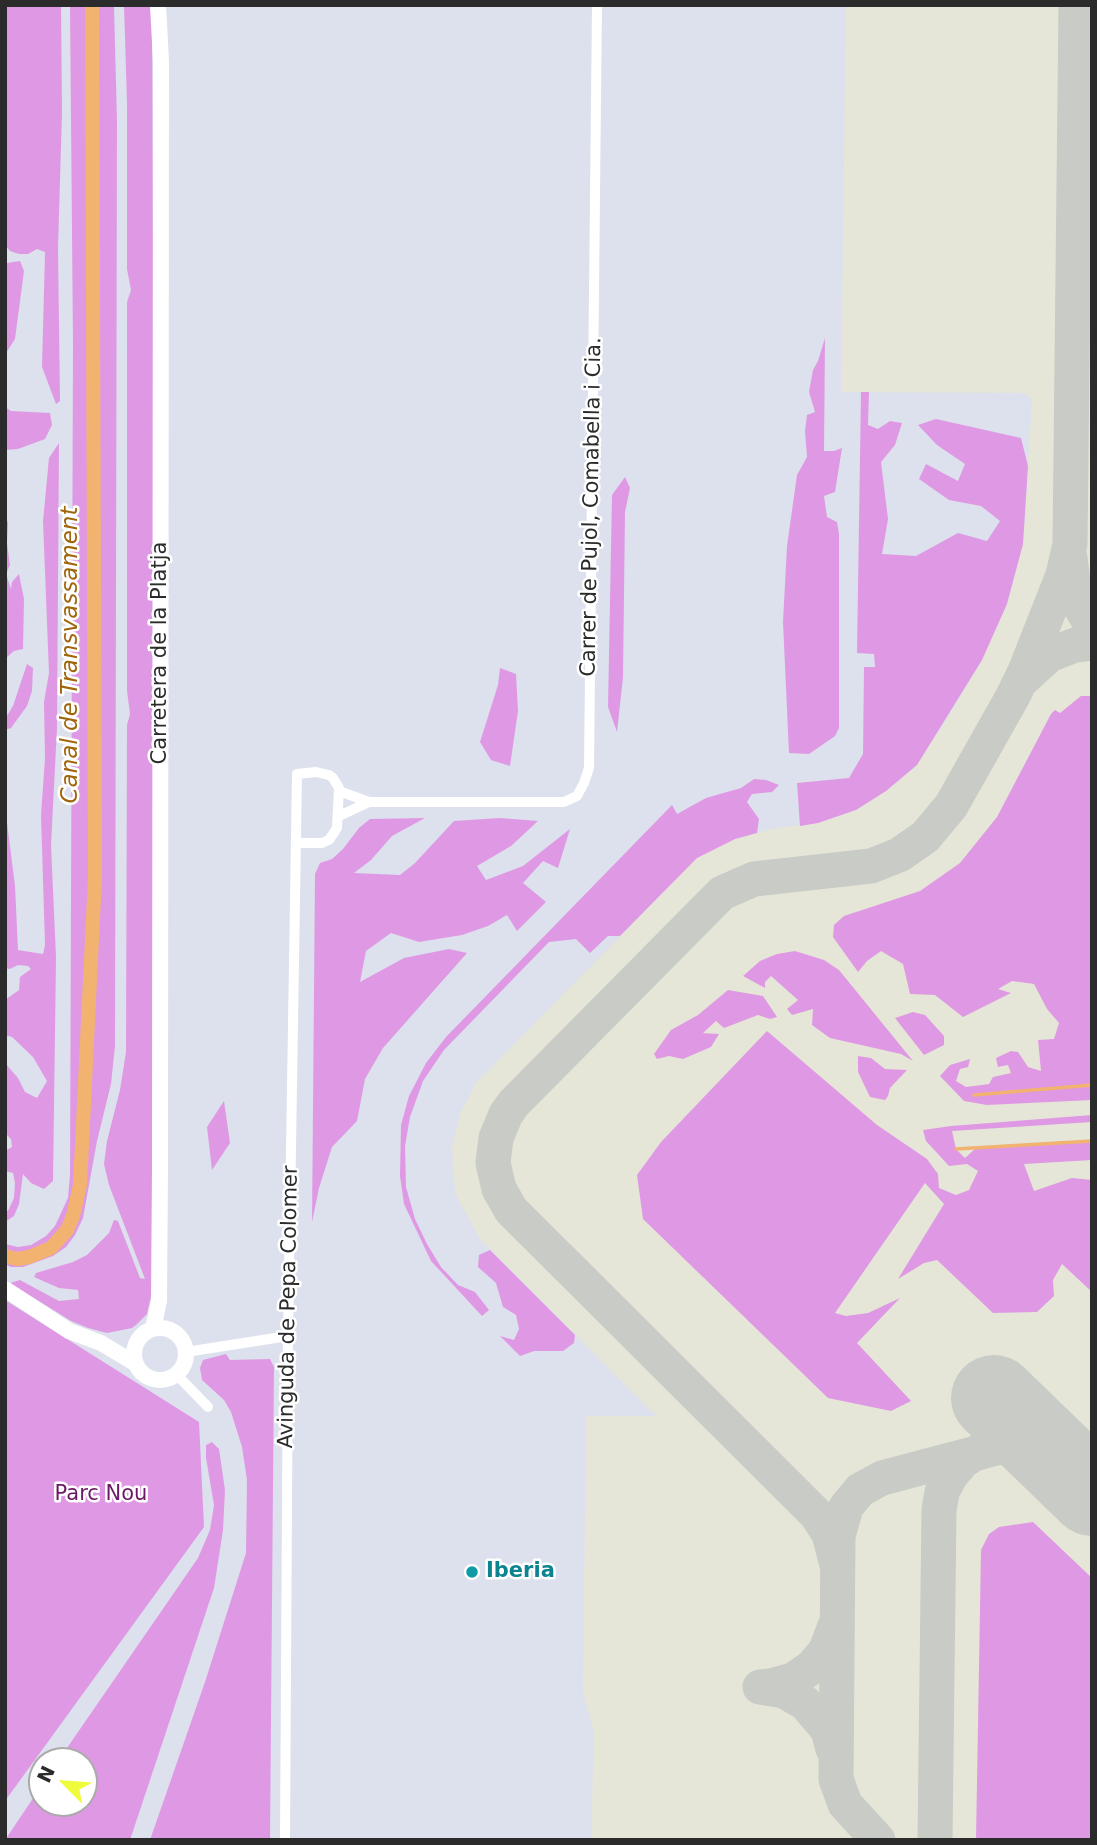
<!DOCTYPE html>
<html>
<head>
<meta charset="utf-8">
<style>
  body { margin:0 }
  #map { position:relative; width:1097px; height:1845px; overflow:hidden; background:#dde0ed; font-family:"DejaVu Sans",sans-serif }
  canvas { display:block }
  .frame { position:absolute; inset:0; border:7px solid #2b2b2b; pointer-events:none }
  .north { position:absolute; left:28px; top:1747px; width:70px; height:70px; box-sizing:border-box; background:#fff; border:2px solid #aaa; border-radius:50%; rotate:295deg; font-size:19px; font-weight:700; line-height:28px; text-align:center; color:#2b2b2b }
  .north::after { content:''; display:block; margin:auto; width:24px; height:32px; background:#eefc3b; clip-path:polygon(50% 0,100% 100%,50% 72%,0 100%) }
</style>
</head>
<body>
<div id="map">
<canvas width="1097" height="1845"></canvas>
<div class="frame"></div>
<div class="north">N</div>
</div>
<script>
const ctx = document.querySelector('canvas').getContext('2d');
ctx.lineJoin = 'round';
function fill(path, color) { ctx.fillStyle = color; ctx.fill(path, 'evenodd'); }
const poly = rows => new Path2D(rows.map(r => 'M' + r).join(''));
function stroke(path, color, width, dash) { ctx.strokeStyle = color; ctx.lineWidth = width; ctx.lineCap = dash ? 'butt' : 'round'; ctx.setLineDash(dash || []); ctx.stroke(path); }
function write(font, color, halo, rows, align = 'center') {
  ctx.font = font + ' "DejaVu Sans",sans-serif'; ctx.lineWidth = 5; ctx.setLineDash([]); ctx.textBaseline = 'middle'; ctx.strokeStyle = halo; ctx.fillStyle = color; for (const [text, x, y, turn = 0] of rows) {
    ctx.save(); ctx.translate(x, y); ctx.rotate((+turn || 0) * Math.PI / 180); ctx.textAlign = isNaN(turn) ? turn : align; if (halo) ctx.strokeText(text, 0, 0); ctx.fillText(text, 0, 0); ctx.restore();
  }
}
const airport = poly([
  [846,5,1092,5,1092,1840,591,1840,594,1732,583,1692,586,1416,656,1416,480,1239,455,1193,452,1146,461,1112,476,1083,697,858,735,839,776,828,818,823,856,810,886,791,940,730,982,660,1007,604,1023,544,1032,399,1024,393,841,392]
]);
const green = poly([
  [5,5,61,5,62,112,58,248,60,401,56,404,42,367,45,252,37,249,28,254,19,254,10,251,5,245],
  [70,5,114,6,117,121,115,1046,111,1084,97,1141,83,1218,75,1235,66,1247,53,1256,23,1267,11,1267,5,1264,5,1244,18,1247,31,1245,46,1236,55,1226,68,1198,70,1175,73,345],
  [124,5,150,5,152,24,154,460,152,1292,147,1314,136,1325,132,1328,107,1333,88,1328,71,1321,10,1283,20,1280,59,1301,79,1299,78,1290,59,1288,34,1277,36,1273,73,1262,87,1255,109,1233,114,1220,118,1221,140,1278,145,1279,109,1185,104,1164,107,1141,120,1090,126,1052,127,725,130,714,127,691,127,302,131,290,127,269,127,103],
  [20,261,24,271,15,339,6,353,5,266,7,263],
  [825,338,824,451,834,451,842,448,835,492,824,496,827,517,837,522,839,534,839,728,835,736,809,754,789,753,783,622,787,546,797,475,807,457,805,431,807,415,815,412,809,392,813,370,818,361],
  [861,392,869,392,868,425,878,429,890,421,902,423,895,445,881,462,888,519,882,554,916,556,958,533,987,541,1000,521,981,506,949,500,919,479,926,464,958,481,965,464,937,445,918,425,936,419,1021,438,1028,466,1023,544,1007,604,982,660,917,765,886,791,856,810,818,823,800,826,797,783,849,778,863,754,864,667,875,667,874,654,857,653],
  [5,407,11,411,50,413,52,425,45,439,18,449,5,450],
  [59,443,57,728,51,845,56,957,53,1181,44,1189,31,1183,23,1174,19,1204,14,1216,5,1222,5,1211,8,1211,14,1198,15,1183,13,1173,5,1171,5,1151,12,1147,11,1139,5,1133,5,1063,18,1078,25,1092,37,1098,47,1081,33,1057,12,1037,5,1035,5,1000,19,990,20,977,31,969,28,966,18,965,10,969,5,968,5,806,15,886,18,950,43,954,45,945,41,815,45,758,44,702,49,673,43,521,49,458],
  [625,477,630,488,625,512,623,677,617,732,608,707,612,495],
  [5,514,8,523,7,543,10,565,6,574,11,589,12,582,19,574,24,599,23,649,14,651,7,657,5,656],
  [27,664,33,668,32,691,27,706,11,728,5,730,5,719,13,706],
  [500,668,516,674,518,711,510,766,491,760,480,742,498,685],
  [1081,696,1092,696,1092,1100,987,1105,964,1101,940,1076,950,1065,970,1059,968,1067,960,1069,956,1081,966,1087,989,1084,993,1077,1011,1073,1008,1065,998,1067,996,1058,1011,1051,1018,1052,1028,1067,1041,1071,1038,1040,1054,1039,1059,1023,1047,1009,1034,984,1012,981,998,989,1011,993,963,1017,935,995,910,994,903,964,881,951,867,961,858,972,833,937,834,925,844,916,920,891,960,863,997,817,1051,714,1055,710,1060,713],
  [754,779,766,780,779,785,772,792,752,794,747,802,759,819,757,833,735,839,697,858,620,936,608,936,590,953,576,939,549,942,444,1050,423,1081,410,1117,405,1146,406,1187,415,1219,427,1244,441,1267,458,1285,475,1292,489,1310,482,1316,431,1261,404,1204,400,1176,401,1125,409,1096,426,1063,446,1037,672,805,677,814,706,798,741,788],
  [425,818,392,836,371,860,354,873,400,875,415,863,454,821,500,818,538,821,511,846,477,866,486,880,523,866,570,829,558,868,543,861,523,883,546,902,517,931,507,915,488,926,462,935,419,942,391,933,366,951,360,982,404,958,449,949,467,953,383,1048,365,1079,357,1121,332,1147,319,1188,312,1222,315,874,320,863,332,859,343,849,359,828,370,819],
  [795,951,824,960,839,970,913,1061,901,1054,830,1038,812,1025,813,1009,792,1015,787,1009,798,1000,771,976,765,982,765,988,743,976,760,961,777,954],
  [728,990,763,996,777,1017,770,1019,758,1015,724,1028,716,1021,703,1033,719,1034,711,1047,683,1059,669,1056,657,1059,654,1054,671,1030,698,1015],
  [913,1012,925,1015,944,1036,944,1045,924,1055,895,1018],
  [767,1031,877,1125,927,1159,938,1174,939,1188,956,1195,969,1190,978,1171,967,1164,949,1166,926,1141,923,1130,951,1126,1092,1115,1092,1122,952,1131,956,1149,965,1158,976,1148,1092,1141,1092,1160,1024,1164,1034,1191,1072,1178,1092,1180,1092,1292,1062,1264,1053,1280,1054,1296,1037,1312,993,1313,937,1260,924,1263,898,1279,944,1204,925,1183,835,1313,846,1316,868,1313,900,1298,857,1343,911,1401,891,1411,828,1398,643,1219,637,1175,661,1142],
  [858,1056,871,1058,885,1069,907,1070,890,1088,888,1096,885,1100,870,1097,858,1072],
  [224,1101,230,1143,212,1170,207,1127],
  [490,1250,575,1335,574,1343,563,1351,534,1351,520,1356,500,1336,514,1340,519,1329,516,1315,503,1307,496,1283,478,1267,479,1255],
  [5,1300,199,1422,204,1527,5,1801],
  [226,1354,230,1360,270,1359,274,1367,270,1840,150,1840,205,1682,246,1553,247,1480,242,1447,231,1412,224,1400,202,1380,200,1368,203,1360],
  [212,1442,219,1449,225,1490,223,1530,214,1588,130,1840,5,1840,42,1785,40,1780,42,1778,42,1803,84,1803,84,1761,58,1761,198,1558,210,1530,214,1505,206,1458,206,1445],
  [1033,1522,1092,1578,1092,1840,976,1840,981,1550,989,1534,999,1527]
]);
const stream = poly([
  [974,1095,1092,1085],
  [956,1149,1092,1141]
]);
const canal = poly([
  [5,1256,17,1259,29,1257,51,1248,67,1230,73,1216,80,1185,95,877,92,5]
]);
const taxiway = poly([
  [1070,558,1075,598,1092,626],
  [1024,678,1049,655,1075,645,1092,643],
  [837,1565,829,1534,816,1514,511,1210,499,1189,493,1163,496,1138,506,1114,514,1103,722,893,754,879,871,866,899,855,925,837,951,806,1013,696,1026,669,1063,575,1070,544,1076,5],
  [760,1687,784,1691,805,1703,828,1730,833,1749],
  [760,1687,771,1686,793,1680,812,1667,826,1650,835,1626],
  [878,1840,845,1804,836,1779,838,1536,846,1507,860,1490,882,1478,1011,1444,1029,1445,1048,1454,1087,1489],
  [935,1840,939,1510,942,1492,951,1475,963,1461,977,1452]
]);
const runway = poly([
  [994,1398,1092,1493]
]);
const street = poly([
  [369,802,564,802,577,796,584,783,589,768,597,5],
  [339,816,369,802,339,791],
  [186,1352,288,1336],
  [176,1374,208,1407],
  [285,1840,288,1336,297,774,316,772,329,775,333,778,339,788,337,828,329,840,322,843,296,843]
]);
const secondary = poly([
  [5,1289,69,1331,101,1343,136,1364],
  '134 1354a26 26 0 1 1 52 0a26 26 0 1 1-52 0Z',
  [153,1329,159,1301,160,1169,161,61,158,5]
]);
const markers = [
  [472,1572,7,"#0f9aa8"]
];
const streetNames = [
  ["Carrer de Pujol, Comabella i Cia.",592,507,-89],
  ["Carretera de la Platja",161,653,-90],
  ["Avinguda de Pepa Colomer",289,1307,-89]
];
const parkNames = [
  ["Parc Nou",101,1495]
];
const cultureNames = [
  ["Iberia",486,1572]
];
const waterNames = [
  ["Canal de Transvassament",71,655,-90]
];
fill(airport, '#e5e6d8');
fill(green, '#df99e4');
stroke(stream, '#f1b36f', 3.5);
stroke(canal, '#f1b36f', 14);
stroke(taxiway, '#c8cbc6', 35);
stroke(runway, '#c8cbc6', 86);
stroke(street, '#fff', 10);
stroke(secondary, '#fff', 16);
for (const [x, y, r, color] of markers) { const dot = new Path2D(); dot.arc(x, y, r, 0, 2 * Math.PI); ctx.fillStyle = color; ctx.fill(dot); stroke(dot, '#fff', 2.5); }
write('21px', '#2b2b2b', '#fff', streetNames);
write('21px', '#6a1966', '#fff', parkNames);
write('bold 21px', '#0d838f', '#fff', cultureNames, 'left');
write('italic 23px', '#9f650b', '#fff', waterNames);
</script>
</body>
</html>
